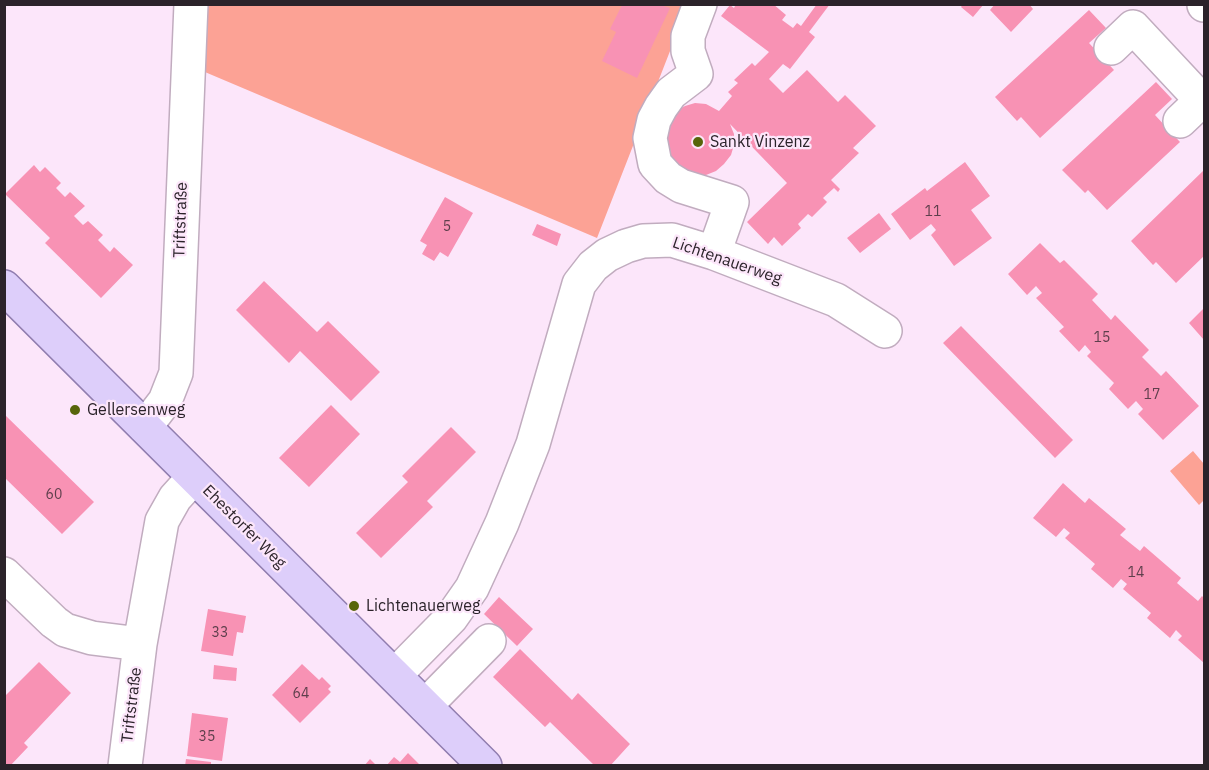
<!DOCTYPE html>
<html>
<head>
<meta charset="utf-8">
<style>
  body { margin:0 }
  #map { position:relative; width:1209px; height:770px; overflow:hidden; background:#fce6fa; font-family:"IBM Plex Sans",sans-serif }
  canvas { display:block }
  .frame { position:absolute; inset:0; border:6px solid #2b232a; pointer-events:none }
</style>
</head>
<body>
<div id="map">
<canvas width="1209" height="770"></canvas>
<div class="frame"></div>
</div>
<script>
const ctx = document.querySelector('canvas').getContext('2d');
ctx.lineJoin = 'round';
function fill(path, color) { ctx.fillStyle = color; ctx.fill(path, 'evenodd'); }
const poly = rows => new Path2D(rows.map(r => 'M' + r).join(''));
function stroke(path, color, width, dash) { ctx.strokeStyle = color; ctx.lineWidth = width; ctx.lineCap = dash ? 'butt' : 'round'; ctx.setLineDash(dash || []); ctx.stroke(path); }
function write(font, color, halo, rows, align = 'center') {
  ctx.font = font + ' "IBM Plex Sans",sans-serif'; ctx.lineWidth = 4.5; ctx.setLineDash([]); ctx.textBaseline = 'middle'; ctx.strokeStyle = halo; ctx.fillStyle = color; for (const [text, x, y, turn = 0] of rows) {
    ctx.save(); ctx.translate(x, y); ctx.rotate((+turn || 0) * Math.PI / 180); ctx.textAlign = isNaN(turn) ? turn : align; if (halo) ctx.strokeText(text, 0, 0); ctx.fillText(text, 0, 0); ctx.restore();
  }
}
const green = poly([
  [190,5,688,5,597,238,186,64],
  [1193,451,1204,464,1204,500,1199,505,1170,471]
]);
const building = poly([
  [736,4,763,4,766,6,773,4,786,15,782,20,793,28,797,23,801,26,817,4,830,4,809,32,815,37,790,69,783,64,769,79,783,93,807,70,838,102,845,95,876,126,853,148,859,153,831,180,840,189,838,192,834,188,823,198,827,202,812,217,808,214,798,224,801,228,782,246,774,237,768,244,747,222,787,183,730,124,734,134,734,145,731,155,724,164,716,171,706,175,695,175,676,168,662,139,676,111,685,106,695,103,706,104,719,111,732,96,728,92,738,83,734,80,752,63,755,66,769,52,721,16,730,5,734,8],
  [963,4,984,4,973,17,961,7],
  [995,4,1029,4,1033,9,1011,32,990,10],
  [622,5,661,5,670,8,637,78,602,61,616,32,610,29],
  [1089,10,1106,28,1089,43,1114,70,1040,138,1021,117,1017,121,995,97],
  [1156,82,1172,99,1155,115,1180,142,1107,210,1088,190,1085,193,1062,170],
  [965,162,990,196,971,210,992,238,954,266,931,235,936,230,931,224,910,240,891,214,925,188,927,191],
  [34,165,40,172,45,167,61,183,56,188,65,197,70,192,85,206,74,216,83,225,88,221,103,235,98,240,110,252,114,247,133,265,101,298,45,243,50,238,5,194],
  [1204,170,1204,256,1176,283,1156,262,1153,265,1131,241],
  [445,197,473,213,448,257,440,252,434,261,422,254,427,245,420,241],
  [879,213,891,229,860,253,847,238],
  [537,224,561,234,557,246,532,235],
  [1040,243,1060,263,1064,260,1098,294,1092,300,1111,320,1115,315,1149,350,1142,357,1161,376,1166,371,1199,406,1163,440,1138,414,1143,409,1136,401,1128,409,1109,389,1114,383,1087,356,1091,352,1085,345,1079,352,1059,331,1064,327,1036,298,1042,293,1036,286,1027,295,1008,274],
  [264,281,317,332,328,321,380,372,351,401,300,351,289,363,236,310],
  [1204,308,1204,340,1189,323],
  [961,326,1073,440,1055,458,943,343],
  [331,405,360,434,309,487,279,458],
  [4,414,94,502,62,534,4,477],
  [451,427,476,452,427,501,433,507,381,558,356,533,408,482,402,476],
  [1063,483,1085,503,1089,498,1126,529,1120,535,1140,551,1144,546,1181,578,1177,583,1198,601,1202,596,1204,598,1204,663,1178,640,1182,636,1176,630,1170,638,1147,618,1151,613,1123,589,1127,584,1121,579,1113,588,1091,569,1095,564,1065,538,1070,533,1064,528,1056,537,1033,518],
  [499,597,533,629,517,646,484,614],
  [208,609,246,616,243,633,237,632,233,656,201,651],
  [520,649,572,700,578,693,630,744,610,766,595,766,550,722,545,727,493,677],
  [39,662,71,693,24,743,28,747,10,766,4,766,4,697],
  [302,664,319,680,322,677,331,686,328,689,331,692,300,723,272,695],
  [214,665,237,668,236,681,213,679],
  [192,713,228,718,222,761,187,756],
  [408,753,421,766,386,766,394,757,400,762],
  [186,759,211,762,211,766,185,766],
  [370,759,377,766,364,766]
]);
const minor = poly([
  [700,4,688,36,688,51,696,74,671,93,661,107,654,120,650,138,655,164,668,178,681,186,732,202,714,253],
  [1204,4,1204,5],
  [1111,48,1133,27,1204,103],
  [1180,121,1202,100],
  [145,427,165,401,176,373,191,4],
  [4,574,54,622,65,630,92,638,140,644],
  [395,675,451,618,472,588,502,523,533,444,579,284,593,266,607,255,626,246,643,241,672,240,714,253,836,300,885,331],
  [425,706,489,641],
  [125,766,140,644,162,521,175,498,194,477]
]);
const major = poly([
  [4,287,485,766]
]);
const markers = [
  [698,142,6,"#57650a"],
  [75,410,6,"#57650a"],
  [354,606,6,"#57650a"]
];
const numberNames = [
  ["11",933,212],
  ["5",447,227],
  ["15",1102,338],
  ["17",1152,395],
  ["60",54,495],
  ["14",1136,573],
  ["33",220,633],
  ["64",301,694],
  ["35",207,737]
];
const poiNames = [
  ["Sankt Vinzenz",710,142],
  ["Gellersenweg",87,410],
  ["Lichtenauerweg",366,606]
];
const streetNames = [
  ["Triftstraße",181,220,-88],
  ["Lichtenauerweg",727,261,19],
  ["Ehestorfer Weg",244,527,45],
  ["Triftstraße",132,705,-83]
];
fill(green, '#fca295');
fill(building, '#f892b4');
stroke(minor, '#c1acbf', 36);
stroke(major, '#907daf', 36);
stroke(minor, '#fff', 33);
stroke(major, '#ddcefa', 33);
for (const [x, y, r, color] of markers) { const dot = new Path2D(); dot.arc(x, y, r, 0, 2 * Math.PI); ctx.fillStyle = color; ctx.fill(dot); stroke(dot, '#fce6fa', 2); }
write('14px', '#5e3f4c', null, numberNames);
write('16px', '#2b232a', '#fce6fa', poiNames, 'left');
write('16px', '#2b232a', '#fce6fa', streetNames);
</script>
</body>
</html>
